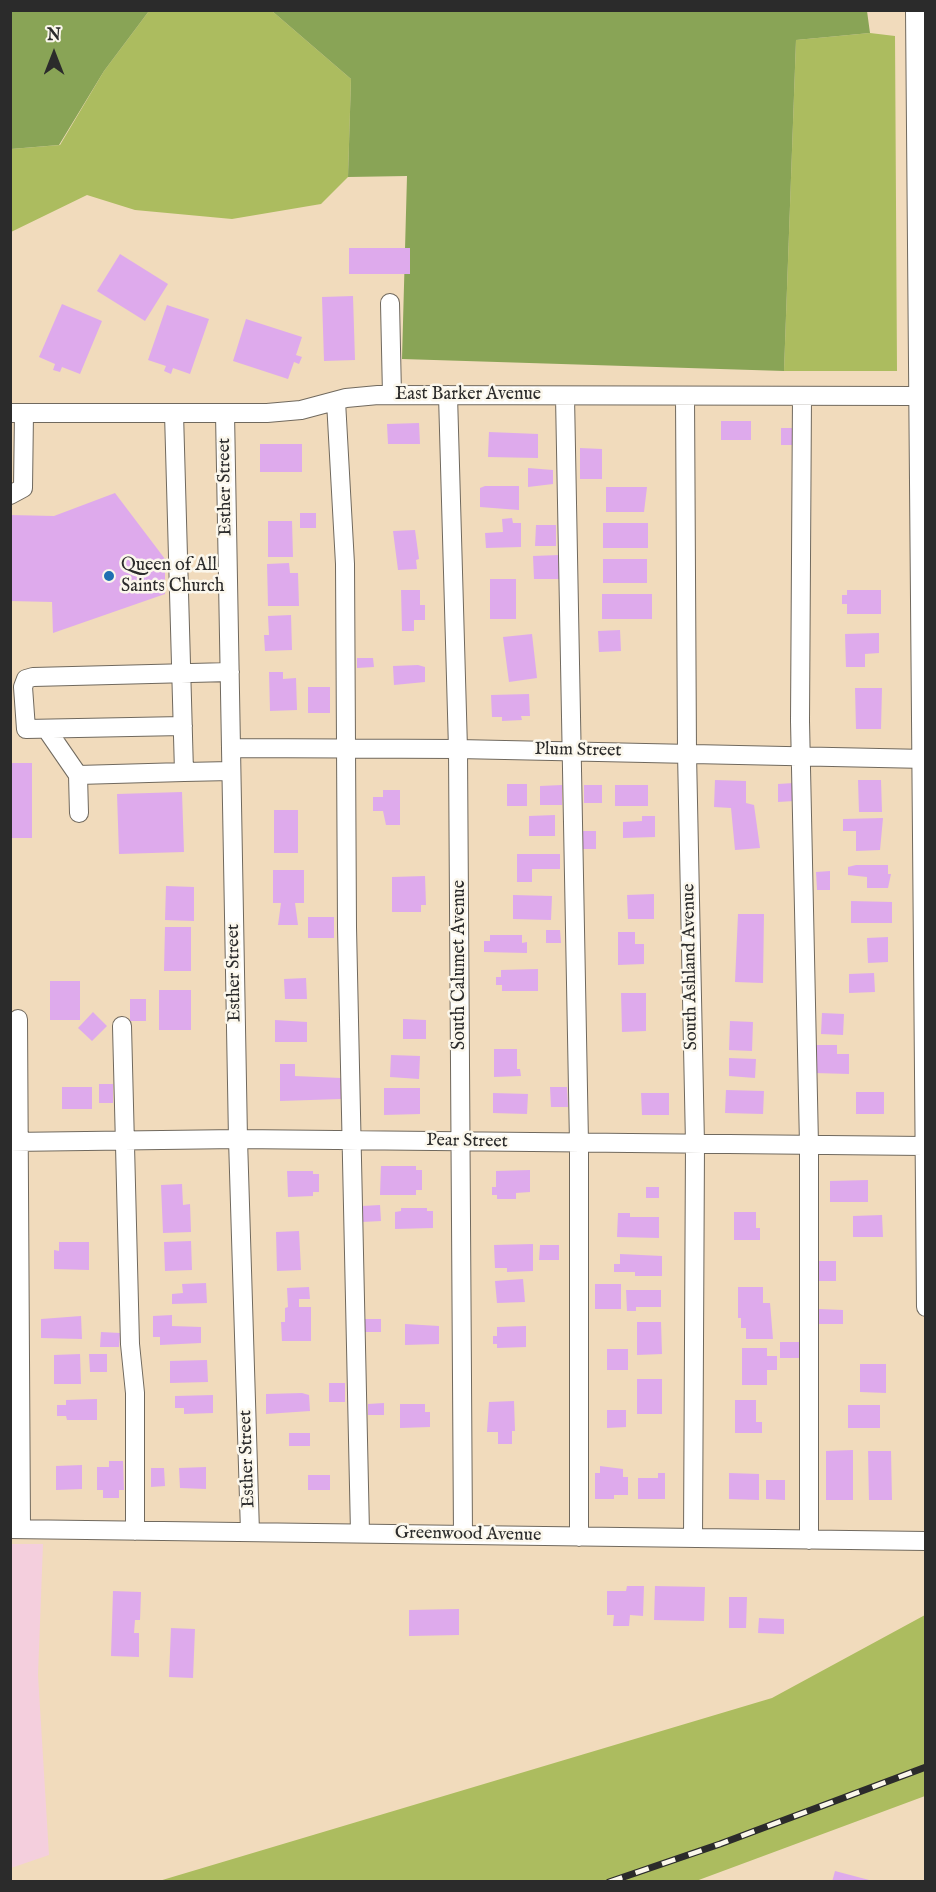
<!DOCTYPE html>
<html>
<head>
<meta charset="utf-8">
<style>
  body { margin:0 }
  #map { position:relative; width:936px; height:1892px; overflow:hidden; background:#f1dbbc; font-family:"IM FELL English",serif }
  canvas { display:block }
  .frame { position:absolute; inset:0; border:12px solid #2b2b2b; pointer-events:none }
  .north { position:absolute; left:24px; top:24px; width:60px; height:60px; -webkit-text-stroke:4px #fbf7ec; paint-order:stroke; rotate:0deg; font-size:16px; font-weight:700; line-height:24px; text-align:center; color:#2b2b2b }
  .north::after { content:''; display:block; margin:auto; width:21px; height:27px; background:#2b2b2b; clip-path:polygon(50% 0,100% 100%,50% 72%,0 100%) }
</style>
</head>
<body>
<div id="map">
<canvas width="936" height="1892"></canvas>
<div class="frame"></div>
<div class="north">N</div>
</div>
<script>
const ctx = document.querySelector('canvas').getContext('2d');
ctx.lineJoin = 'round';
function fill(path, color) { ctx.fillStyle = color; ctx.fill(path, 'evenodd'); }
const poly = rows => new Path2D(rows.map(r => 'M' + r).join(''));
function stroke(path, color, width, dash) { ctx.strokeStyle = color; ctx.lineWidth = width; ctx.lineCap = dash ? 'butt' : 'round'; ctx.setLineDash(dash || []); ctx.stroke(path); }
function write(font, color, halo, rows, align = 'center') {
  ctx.font = font + ' "IM FELL English",serif'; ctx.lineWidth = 5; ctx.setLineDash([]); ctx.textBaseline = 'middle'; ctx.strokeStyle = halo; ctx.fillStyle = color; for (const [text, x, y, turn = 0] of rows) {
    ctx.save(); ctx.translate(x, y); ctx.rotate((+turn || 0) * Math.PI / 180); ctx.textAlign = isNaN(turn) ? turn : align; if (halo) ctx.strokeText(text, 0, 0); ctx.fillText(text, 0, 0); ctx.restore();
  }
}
const built = poly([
  [10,1544,43,1544,38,1675,49,1855,11,1868]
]);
const green = poly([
  [149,11,272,11,351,79,348,177,321,204,232,219,135,210,87,195,11,232,11,149,60,145,104,71],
  [870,33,895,36,897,371,784,371,796,40],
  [925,1615,925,1796,696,1881,159,1881,772,1698]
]);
const forest = poly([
  [11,10,149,11,104,71,59,145,11,149],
  [272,11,867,11,870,33,796,40,784,371,402,359,407,176,348,177,351,79]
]);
const building = poly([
  [349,248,410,248,410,274,349,274],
  [120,254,168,284,145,321,97,291],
  [353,296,355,360,324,361,322,297],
  [62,304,102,321,80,374,62,367,60,372,53,370,55,364,39,357],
  [167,305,209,319,190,374,173,368,171,374,164,371,166,366,148,360],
  [246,319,302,337,296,355,302,357,299,364,294,362,288,379,233,361],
  [721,421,751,421,751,440,721,440],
  [419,423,420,444,388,444,387,424],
  [781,428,792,428,792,445,781,445],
  [489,432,538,434,538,458,488,457],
  [260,444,302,444,302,472,260,472],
  [580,448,602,449,602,479,580,479],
  [528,468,553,470,553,484,528,487],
  [485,486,519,486,519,510,480,507,480,488],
  [606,487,647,487,644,512,606,512],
  [115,493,165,559,165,594,53,633,52,602,10,601,10,515,54,516],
  [300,513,316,513,316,528,300,528],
  [512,518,513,523,521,523,521,547,486,548,485,533,503,532,502,519],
  [268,521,292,521,293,557,268,557],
  [603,523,648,523,648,548,603,548],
  [536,525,556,525,556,546,535,546],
  [415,530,419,559,416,560,417,569,398,570,393,531],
  [559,555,560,579,534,579,533,556],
  [603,559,647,559,647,583,603,583],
  [289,563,290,573,298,573,299,606,268,606,267,564],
  [490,579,516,579,516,619,490,619],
  [401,590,420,590,420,605,425,605,425,620,414,620,414,631,402,631],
  [847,590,881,590,881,614,847,614,847,604,842,604,842,595,847,595],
  [602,594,652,594,652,619,602,619],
  [291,615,292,650,265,651,264,635,269,635,268,616],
  [620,630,621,651,599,652,598,631],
  [879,633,879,653,865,654,865,667,846,667,845,634],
  [532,634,537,678,509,682,503,637],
  [357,658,373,658,374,667,357,668],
  [418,665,425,667,425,682,394,685,393,666],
  [269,672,283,672,283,679,296,678,297,710,270,711],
  [308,687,330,687,330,713,308,713],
  [855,688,882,688,881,729,856,729],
  [529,694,530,716,521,716,522,720,502,721,502,717,492,717,491,695],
  [10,763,32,763,32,838,10,838],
  [715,780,746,781,746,803,754,805,760,848,735,850,731,808,714,807],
  [858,780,881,780,882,812,859,812],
  [794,783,794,801,778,802,778,784],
  [507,784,527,784,527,806,507,806],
  [562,785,562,805,540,805,540,786],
  [584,785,602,785,602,803,584,803],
  [615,785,648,785,648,806,615,806],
  [383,790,400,790,400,825,386,825,383,811,373,811,373,797,383,797],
  [182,792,184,852,119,854,117,794],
  [274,810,298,810,298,853,274,853],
  [555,815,555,836,529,836,529,816],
  [642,816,655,816,655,837,623,838,623,822,642,821],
  [883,818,880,850,856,851,856,831,843,831,843,819],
  [581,831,596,831,596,849,581,849],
  [517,854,560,854,560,869,532,869,532,882,517,882],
  [856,865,888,865,888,874,891,874,888,888,867,888,867,877,848,875,848,867],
  [273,870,304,870,304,903,295,903,298,925,278,925,281,903,273,903],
  [830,871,830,890,817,890,816,872],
  [425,876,426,905,421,905,421,912,392,912,392,877],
  [166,886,194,887,194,921,165,920],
  [654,894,654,919,628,919,627,895],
  [513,895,552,896,551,920,513,919],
  [851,901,892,902,892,923,851,923],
  [738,914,764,914,763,983,735,982],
  [308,917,334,917,334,938,308,938],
  [165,927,191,927,191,971,164,971],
  [546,930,560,930,561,943,546,943],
  [618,932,635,932,635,944,644,944,644,964,618,965],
  [490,935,522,935,522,943,527,942,527,953,484,952,484,941,490,941],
  [888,937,888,962,868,963,867,938],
  [538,969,538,991,502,991,502,985,496,985,496,977,501,977,501,970],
  [874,973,875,992,849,993,849,974],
  [306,978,307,999,285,999,284,979],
  [50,981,80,981,80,1020,50,1020],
  [159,990,191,990,191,1030,159,1030],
  [621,993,646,993,646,1031,622,1032],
  [130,999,146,999,146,1021,130,1021],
  [93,1012,107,1026,92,1041,78,1028],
  [822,1013,844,1014,843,1035,821,1034],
  [403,1019,426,1020,426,1039,403,1039],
  [275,1020,307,1022,307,1042,275,1042],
  [730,1021,753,1022,752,1051,729,1050],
  [816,1045,837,1045,837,1054,849,1054,849,1074,815,1073],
  [494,1049,517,1049,517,1069,520,1069,521,1076,494,1077],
  [391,1055,420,1056,419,1079,390,1077],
  [729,1058,756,1059,755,1078,729,1076],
  [280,1064,295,1064,295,1076,341,1078,341,1099,280,1101],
  [99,1084,113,1084,113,1103,99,1103],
  [62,1087,92,1087,92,1109,62,1109],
  [550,1087,567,1087,568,1107,551,1107],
  [384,1088,420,1088,420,1114,384,1115],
  [726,1090,764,1091,763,1114,725,1113],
  [856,1092,884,1092,884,1114,856,1114],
  [493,1093,528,1094,527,1114,493,1113],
  [641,1093,669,1093,669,1115,642,1115],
  [381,1166,416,1166,416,1170,422,1170,422,1190,416,1190,416,1195,380,1195],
  [530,1170,530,1192,516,1193,516,1199,497,1199,497,1195,492,1195,492,1187,496,1187,496,1171],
  [287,1171,313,1171,313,1174,319,1174,319,1192,313,1192,313,1196,288,1197],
  [868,1180,868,1202,830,1202,830,1181],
  [182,1184,183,1205,190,1204,191,1232,163,1233,161,1185],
  [646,1187,659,1187,659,1198,646,1198],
  [380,1205,381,1221,362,1222,362,1206],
  [401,1208,427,1208,427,1211,433,1211,433,1228,395,1229,395,1212,401,1211],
  [734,1212,756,1212,756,1228,760,1228,760,1240,734,1240],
  [618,1213,630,1213,630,1217,659,1217,659,1238,617,1237],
  [882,1215,883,1237,853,1237,853,1216],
  [299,1231,301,1270,277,1271,276,1232],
  [191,1241,192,1270,165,1271,164,1242],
  [59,1242,89,1242,89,1270,54,1269,54,1250,59,1251],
  [533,1244,533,1271,507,1272,507,1268,495,1268,494,1245],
  [540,1245,559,1245,559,1260,539,1260],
  [620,1254,662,1256,662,1276,635,1276,635,1272,614,1272,614,1264,620,1264],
  [816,1261,836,1261,836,1281,817,1281],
  [523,1279,525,1302,497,1303,495,1281],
  [206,1283,207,1303,172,1304,172,1294,183,1293,182,1284],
  [595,1284,621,1284,621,1309,595,1309],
  [309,1287,310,1299,299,1299,299,1307,311,1307,311,1341,282,1341,281,1322,285,1322,285,1308,288,1307,287,1288],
  [738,1287,763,1287,763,1303,770,1303,773,1339,746,1339,746,1328,741,1328,741,1318,738,1318],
  [626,1290,661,1290,661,1307,636,1307,636,1311,627,1311],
  [819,1309,843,1310,843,1324,819,1324],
  [172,1315,172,1326,201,1327,201,1343,160,1345,160,1337,153,1337,153,1316],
  [81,1316,82,1339,41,1338,41,1319],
  [363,1319,381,1319,381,1332,363,1332],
  [637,1322,661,1322,662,1354,637,1355],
  [405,1324,439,1326,439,1344,405,1345],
  [526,1326,526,1347,497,1348,497,1344,493,1344,493,1336,497,1336,497,1327],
  [101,1332,120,1333,119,1347,100,1347],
  [780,1342,799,1342,799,1358,780,1358],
  [742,1348,767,1348,767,1356,777,1356,777,1370,767,1370,767,1385,742,1385],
  [607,1349,628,1349,628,1370,607,1370],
  [80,1354,81,1384,54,1384,54,1355],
  [89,1354,107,1354,107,1372,90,1372],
  [207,1360,208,1382,170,1383,170,1361],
  [860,1364,886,1364,886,1393,860,1392],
  [637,1379,662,1379,662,1414,637,1414],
  [329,1383,345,1383,345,1402,329,1402],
  [302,1393,309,1395,310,1411,266,1414,266,1394],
  [213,1395,213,1413,184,1414,184,1408,175,1408,175,1396],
  [97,1399,97,1420,67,1420,66,1416,57,1416,57,1405,66,1405,66,1400],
  [735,1400,756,1400,756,1422,762,1422,762,1433,735,1433],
  [514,1401,515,1431,512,1431,512,1444,498,1444,498,1432,487,1432,489,1402],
  [384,1403,384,1415,368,1415,368,1404],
  [400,1404,425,1404,425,1412,430,1412,430,1427,400,1428],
  [848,1405,880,1405,880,1428,848,1428],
  [607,1410,626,1410,626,1427,607,1428],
  [289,1433,310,1433,310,1446,289,1446],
  [853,1450,853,1500,826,1500,826,1451],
  [868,1451,891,1451,892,1500,869,1500],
  [109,1461,123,1461,124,1490,119,1490,119,1498,103,1498,103,1490,97,1490,97,1467,109,1467],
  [82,1465,82,1489,56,1490,56,1466],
  [600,1466,623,1469,623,1477,628,1477,628,1495,614,1495,614,1499,595,1499,595,1473,600,1473],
  [206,1467,206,1489,180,1488,179,1468],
  [151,1468,164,1468,165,1486,151,1487],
  [658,1473,665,1473,665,1499,638,1499,638,1478,658,1478],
  [729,1473,759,1474,759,1500,729,1499],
  [308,1475,330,1475,330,1490,308,1490],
  [766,1480,785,1480,785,1500,766,1499],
  [627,1586,644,1586,643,1616,630,1615,629,1626,613,1626,614,1615,607,1615,607,1591,626,1591],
  [655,1586,705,1587,704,1621,654,1620],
  [113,1591,141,1592,140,1620,135,1620,134,1633,139,1633,139,1657,111,1656],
  [729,1597,747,1597,746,1628,729,1628],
  [459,1609,459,1635,409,1636,409,1610],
  [759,1618,784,1619,784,1634,758,1633],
  [171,1628,195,1629,193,1678,169,1677],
  [835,1871,873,1881,873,1882,832,1882]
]);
const minor = poly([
  [915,10,926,1307],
  [390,303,392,395],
  [448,395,458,749,463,1535],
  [565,396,579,1143,579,1537],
  [685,396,687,753,695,1144,693,1538],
  [802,396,800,721,809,1145,809,1540],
  [336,401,345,564,347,927,360,1533],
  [10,413,267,413,301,410,346,398,378,395,918,396,926,403],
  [174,413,184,772,231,771],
  [225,413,238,1139,250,1532],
  [10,495,23,488,24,413],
  [183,726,26,729,23,687,26,679,33,677,230,672],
  [47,730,78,775,79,813],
  [231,748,458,749,926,759],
  [78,775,184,772],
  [18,1019,21,1529],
  [122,1026,130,1344,135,1393,135,1531],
  [10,1142,238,1139,924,1146],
  [10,1529,926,1541]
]);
const rail = poly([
  [609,1882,720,1844,926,1767]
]);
const markers = [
  [109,576,6,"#1f6fb2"]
];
const streetNames = [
  ["East Barker Avenue",468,395],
  ["Esther Street",226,487,-91],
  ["Plum Street",578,751,1],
  ["South Calumet Avenue",460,965,-90],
  ["South Ashland Avenue",691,967,-91],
  ["Esther Street",235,973,-91],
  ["Pear Street",467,1142,1],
  ["Esther Street",248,1459,-92],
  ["Greenwood Avenue",468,1535,1]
];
const poiNames = [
  ["Queen of All",121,566],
  ["Saints Church",121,587]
];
fill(built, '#f4cfdd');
fill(green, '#acbc5f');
fill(forest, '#89a456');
fill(building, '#deaaec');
stroke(minor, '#70695e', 20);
stroke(minor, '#fff', 18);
stroke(rail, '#2b2b2b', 7);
stroke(rail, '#fbf7ec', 4.5, [14]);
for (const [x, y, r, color] of markers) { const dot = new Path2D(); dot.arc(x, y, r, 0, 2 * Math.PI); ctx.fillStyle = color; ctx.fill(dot); stroke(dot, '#fbf7ec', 2); }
write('18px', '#2b2b2b', '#fbf7ec', streetNames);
write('18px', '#2b2b2b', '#fbf7ec', poiNames, 'left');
</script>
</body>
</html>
